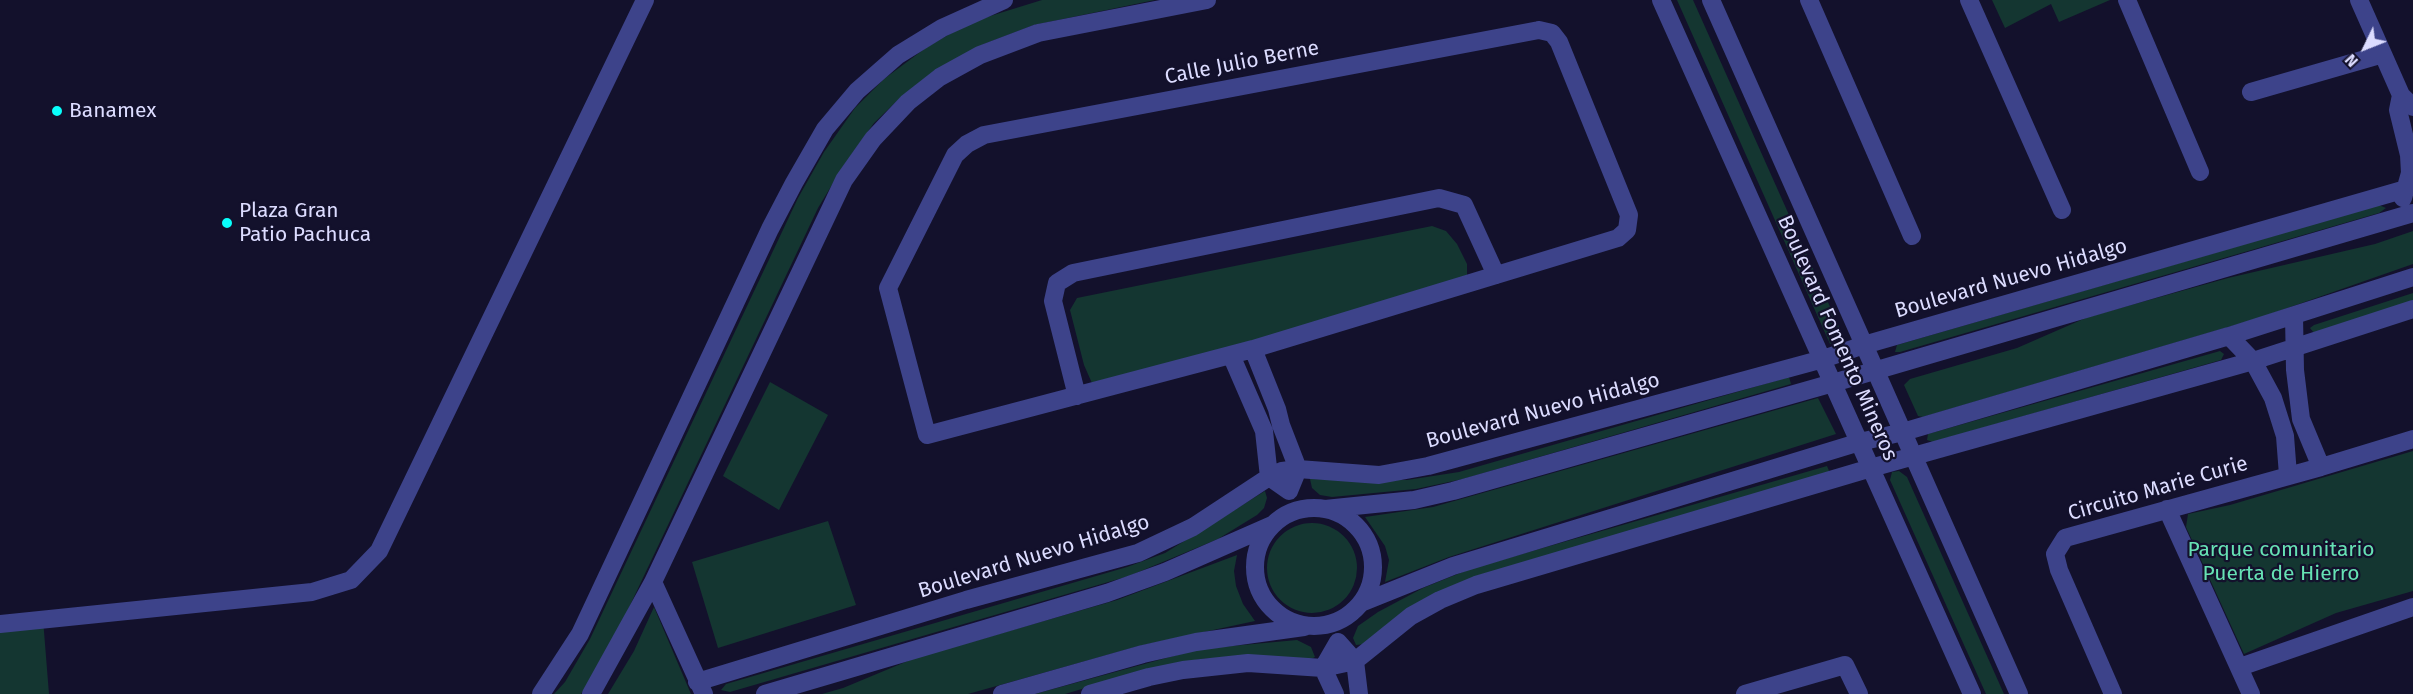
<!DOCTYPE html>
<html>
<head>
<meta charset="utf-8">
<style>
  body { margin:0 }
  #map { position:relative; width:2413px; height:694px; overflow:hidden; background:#13112c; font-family:"Fira Sans",sans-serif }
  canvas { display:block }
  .north { position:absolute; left:2335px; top:18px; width:60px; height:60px; -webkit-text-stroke:4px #13112c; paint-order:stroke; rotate:227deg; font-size:16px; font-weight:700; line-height:24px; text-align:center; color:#dcdcff }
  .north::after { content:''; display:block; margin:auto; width:21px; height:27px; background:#dcdcff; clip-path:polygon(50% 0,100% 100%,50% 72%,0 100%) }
</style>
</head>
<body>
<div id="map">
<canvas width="2413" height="694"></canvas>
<div class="north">N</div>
</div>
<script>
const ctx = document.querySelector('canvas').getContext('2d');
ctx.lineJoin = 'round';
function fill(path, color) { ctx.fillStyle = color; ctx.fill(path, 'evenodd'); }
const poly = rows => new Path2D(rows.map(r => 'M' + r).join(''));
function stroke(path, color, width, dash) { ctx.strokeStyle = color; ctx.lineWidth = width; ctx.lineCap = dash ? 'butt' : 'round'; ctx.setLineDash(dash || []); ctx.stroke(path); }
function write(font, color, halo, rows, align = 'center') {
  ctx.font = font + ' "Fira Sans",sans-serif'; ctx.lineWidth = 4.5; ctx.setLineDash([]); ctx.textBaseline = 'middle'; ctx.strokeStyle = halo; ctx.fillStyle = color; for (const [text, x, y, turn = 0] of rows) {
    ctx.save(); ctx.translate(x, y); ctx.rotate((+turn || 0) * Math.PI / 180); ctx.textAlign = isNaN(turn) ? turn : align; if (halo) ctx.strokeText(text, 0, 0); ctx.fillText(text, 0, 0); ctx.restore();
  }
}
const green = poly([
  [1042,0,1155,0,1034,25,984,44,943,67,902,96,874,123,844,165,818,208,624,618,592,678,581,694,554,694,565,682,590,639,798,198,824,152,855,108,884,79,927,47,971,22],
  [1677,0,1693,0,1844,338,1830,344],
  [1992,0,2110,0,2059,22,2051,4,2005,28],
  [2379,205,2386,208,2379,213,1900,352,1895,352,1897,345],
  [1432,226,1446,231,1457,244,1467,264,1467,281,1095,390,1084,365,1070,310,1077,298],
  [2413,231,2413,264,2259,318,1923,417,1918,416,1904,385,1910,379,2017,348,2088,317,2228,278,2375,244],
  [2413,293,2413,301,2314,333,2310,328,2314,325],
  [2220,351,2224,354,2221,360,1933,442,1927,440,1928,434],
  [1789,377,1791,384,1463,479,1416,489,1332,497,1320,495,1312,488,1310,479,1407,480,1459,472],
  [770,382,828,415,779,510,723,476],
  [1818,398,1836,434,1449,557,1385,582,1389,560,1385,546,1365,517,1433,507],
  [2413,451,2413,591,2336,613,2244,654,2186,527,2188,514,2230,505],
  [1827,466,1830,473,1474,577,1365,644,1356,645,1353,638,1358,626,1378,612,1423,588,1470,569],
  [1899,471,1907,477,2004,694,1986,694,1890,480,1892,472],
  [1265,491,1267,498,1264,508,1257,515,1218,539,1129,576,730,692,721,690,726,684,1127,567,1165,553],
  [828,521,856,605,718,648,692,562],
  '1267 568a45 45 0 1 1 90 0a45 45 0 1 1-90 0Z',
  [1237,555,1234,571,1236,586,1243,604,1255,621,1139,646,968,694,822,694,843,688,915,658,1117,600],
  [654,607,691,694,608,694,634,651],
  [43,619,49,694,0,694,0,624],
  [1297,640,1311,647,1315,657,1309,660,1256,656,1201,659,1153,668,1065,694,1035,694,1199,649]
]);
const minor = poly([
  [1661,0,1972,694],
  [1711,0,2019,694],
  [1809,0,1912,236],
  [1969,0,2062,210],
  [2127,0,2200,172],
  [2359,0,2401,95,2413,107],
  [1539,30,1552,33,1559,42,1629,215,1627,230,1618,238,1253,349,927,435,888,288,955,155,967,144,984,135,1539,30],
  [2251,92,2383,54],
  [2401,95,2398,110,2409,155,2410,173,2403,198],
  [2294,316,2295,370,2301,419,2321,467],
  [2229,336,2253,361,2273,398,2285,436,2288,475],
  [1231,355,1264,431,1269,477,1289,491,1298,469,1281,425,1277,409,1253,349],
  [1077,396,1053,301,1057,283,1073,273,1439,198,1464,205,1496,275],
  '1255 567a59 59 0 1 1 118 0a59 59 0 1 1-118 0Z',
  [1325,509,1414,500,1453,491,1833,383,2413,213],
  [2167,509,2251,694],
  [653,582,704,694],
  [1361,603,1453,566,1860,442,1903,432,2229,336,2413,277],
  [0,624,312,592,351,580,379,551,645,0],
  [2240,667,2413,607],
  [697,682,966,600,1138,553,1193,527,1269,477,1282,471,1298,469,1379,475,1428,466,1823,359,1864,345,2413,187],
  [541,694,580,634,770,229,794,183,825,129,857,91,898,55,942,28,1004,0],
  [591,694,653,582,844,180,873,139,908,102,940,77,980,55,1038,33,1207,0],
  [765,694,1107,593,1165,572,1272,525],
  [1002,694,1143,654,1196,642,1304,627],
  [1090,694,1149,677,1183,670,1248,663,1323,668,1355,661,1411,616,1440,600,1476,585,1871,468,2253,361,2413,309],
  [1335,694,1323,668,1338,642,1355,661,1359,694],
  [1745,694,1845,665,1859,694],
  [2113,694,2059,570,2055,554,2065,538,2321,467,2413,439]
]);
const markers = [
  [57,111,6,"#09fefb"],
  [227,223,6,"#09fefb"]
];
const streetNames = [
  ["Calle Julio Berne",1242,63,-11],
  ["Boulevard Nuevo Hidalgo",2011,279,-16],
  ["Boulevard Fomento Mineros",1837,338,66],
  ["Boulevard Nuevo Hidalgo",1543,411,-15],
  ["Circuito Marie Curie",2158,489,-16],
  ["Boulevard Nuevo Hidalgo",1034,557,-17]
];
const poiNames = [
  ["Banamex",69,111],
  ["Plaza Gran",239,211],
  ["Patio Pachuca",239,235]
];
const parkNames = [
  ["Parque comunitario",2281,550],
  ["Puerta de Hierro",2281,574]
];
fill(green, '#143631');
stroke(minor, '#3d438a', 18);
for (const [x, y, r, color] of markers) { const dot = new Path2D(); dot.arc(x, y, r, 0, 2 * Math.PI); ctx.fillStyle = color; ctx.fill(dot); stroke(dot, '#13112c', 2); }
write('21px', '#dcdcff', '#13112c', streetNames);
write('21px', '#dcdcff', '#13112c', poiNames, 'left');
write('21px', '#66e1b4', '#13112c', parkNames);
</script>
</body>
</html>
